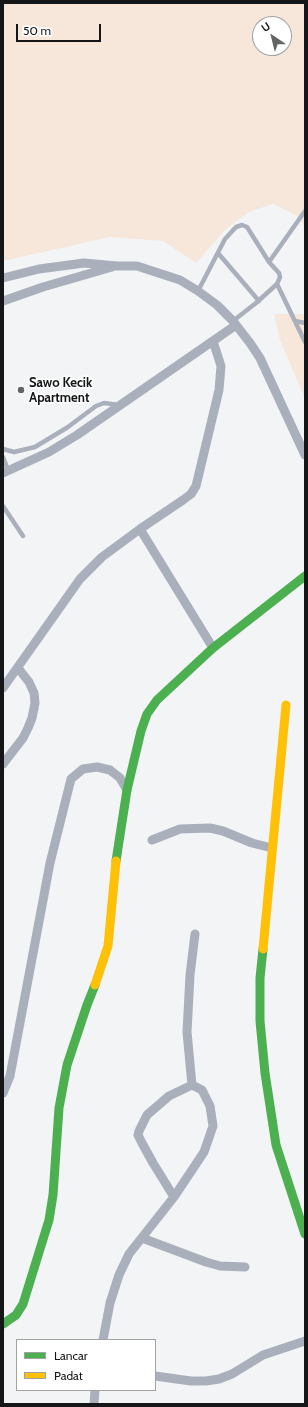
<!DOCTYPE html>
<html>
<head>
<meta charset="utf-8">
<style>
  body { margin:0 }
  #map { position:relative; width:308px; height:1407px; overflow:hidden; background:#f3f4f6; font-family:Cabin,sans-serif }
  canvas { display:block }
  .frame { position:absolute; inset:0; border:4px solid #151617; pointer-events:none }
  .legend { position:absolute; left:16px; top:1339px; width:140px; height:52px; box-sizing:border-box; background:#fff; border:1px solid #a1a2a2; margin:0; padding:5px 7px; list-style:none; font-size:12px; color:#151617 }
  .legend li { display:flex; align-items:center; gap:8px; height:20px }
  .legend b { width:20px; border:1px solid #a1a2a2 }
  .north { position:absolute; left:252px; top:16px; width:40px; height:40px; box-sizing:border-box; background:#fff; border:1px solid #a1a2a2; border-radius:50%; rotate:325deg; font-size:11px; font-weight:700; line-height:16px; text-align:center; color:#151617 }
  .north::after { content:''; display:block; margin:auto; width:14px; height:18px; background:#636465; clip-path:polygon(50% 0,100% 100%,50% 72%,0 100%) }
  .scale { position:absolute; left:16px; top:24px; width:85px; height:18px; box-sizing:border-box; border:2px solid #151617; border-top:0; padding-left:5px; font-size:12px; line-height:14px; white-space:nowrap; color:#151617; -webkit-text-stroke:3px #fff; paint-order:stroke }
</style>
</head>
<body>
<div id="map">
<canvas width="308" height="1407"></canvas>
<div class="frame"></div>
<ul class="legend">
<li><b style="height:5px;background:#4caf50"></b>Lancar</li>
<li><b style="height:5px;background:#ffc107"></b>Padat</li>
</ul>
<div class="north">U</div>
<div class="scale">50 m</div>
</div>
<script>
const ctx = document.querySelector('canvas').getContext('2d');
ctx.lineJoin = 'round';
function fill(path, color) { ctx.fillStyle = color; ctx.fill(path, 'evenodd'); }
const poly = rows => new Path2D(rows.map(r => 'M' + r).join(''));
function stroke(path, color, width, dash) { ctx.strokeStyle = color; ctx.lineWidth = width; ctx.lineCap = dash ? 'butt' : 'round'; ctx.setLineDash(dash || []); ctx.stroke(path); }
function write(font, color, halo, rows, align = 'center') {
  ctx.font = font + ' Cabin,sans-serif'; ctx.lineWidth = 3; ctx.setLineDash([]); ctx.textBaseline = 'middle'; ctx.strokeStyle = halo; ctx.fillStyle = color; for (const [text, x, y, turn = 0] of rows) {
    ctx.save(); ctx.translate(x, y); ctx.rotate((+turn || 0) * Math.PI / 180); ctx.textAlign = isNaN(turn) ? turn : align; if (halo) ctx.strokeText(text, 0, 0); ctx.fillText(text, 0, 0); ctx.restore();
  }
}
const green = poly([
  [3,3,305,3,305,226,297,216,273,204,249,212,227,228,196,263,163,241,110,237,3,261],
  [260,24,284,24,284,48,260,48],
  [274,314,305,314,305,399,280,340]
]);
const lane = poly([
  [218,253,259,301],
  [269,262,305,211],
  [277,284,305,342],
  [198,291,225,239,236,227,242,225,247,227,269,262,279,273,280,277,277,284,256,303,233,321],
  [295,321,305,323],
  [3,449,14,452,35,447,68,427,96,406,104,403,119,405],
  [3,457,8,470],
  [3,506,23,536]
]);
const street = poly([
  [3,278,39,269,84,263,117,266,137,266,180,280,198,291,217,305,233,321,250,343,260,358,305,455],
  [3,301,43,287,112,267],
  [3,473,49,452,77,435,236,325],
  [140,529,213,648],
  [3,688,80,579,102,557,140,529,183,500,191,494,196,486,219,390,221,366,213,341],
  [3,764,23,738,28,728,32,718,35,703,34,693,29,682,18,668],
  [152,840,180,829,210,828,223,831,252,843,272,848],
  [192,1085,187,1032,190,975,195,934],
  [3,1093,10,1076,50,863,71,779,83,769,97,767,110,770,120,778,127,790],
  [174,1197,153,1163,142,1143,138,1135,139,1131,147,1115,169,1096,192,1085],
  [142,1238,206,1262,220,1266,245,1267],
  [103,1340,110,1303,119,1275,129,1254,174,1197,204,1152,213,1126,210,1106,202,1090,192,1085],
  [155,1376,191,1381,206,1381,219,1379,232,1374,263,1355,305,1341],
  [94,1404,95,1390]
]);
const fast = poly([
  [116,861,127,790,141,731,147,714,157,700,213,648,305,576],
  [263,949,260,978,260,1021,265,1073,276,1145,305,1234],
  [3,1324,16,1315,23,1304,49,1220,53,1195,59,1108,67,1065,87,1005,95,985]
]);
const slow = poly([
  [263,949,286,705],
  [95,985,108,946,116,861]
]);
const markers = [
  [21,390,4,"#636465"]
];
const poiNames = [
  ["Sawo Kecik",29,383],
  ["Apartment",29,398]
];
fill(green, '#f7e7da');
stroke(lane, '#a9b0bc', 4.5);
stroke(street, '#a9b0bc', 9);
stroke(fast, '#4caf50', 9);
stroke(slow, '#ffc107', 9);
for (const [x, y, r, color] of markers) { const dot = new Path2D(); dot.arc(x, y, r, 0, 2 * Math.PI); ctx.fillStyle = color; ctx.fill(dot); stroke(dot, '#fff', 1.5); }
write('bold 13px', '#151617', '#fff', poiNames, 'left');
</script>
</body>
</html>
